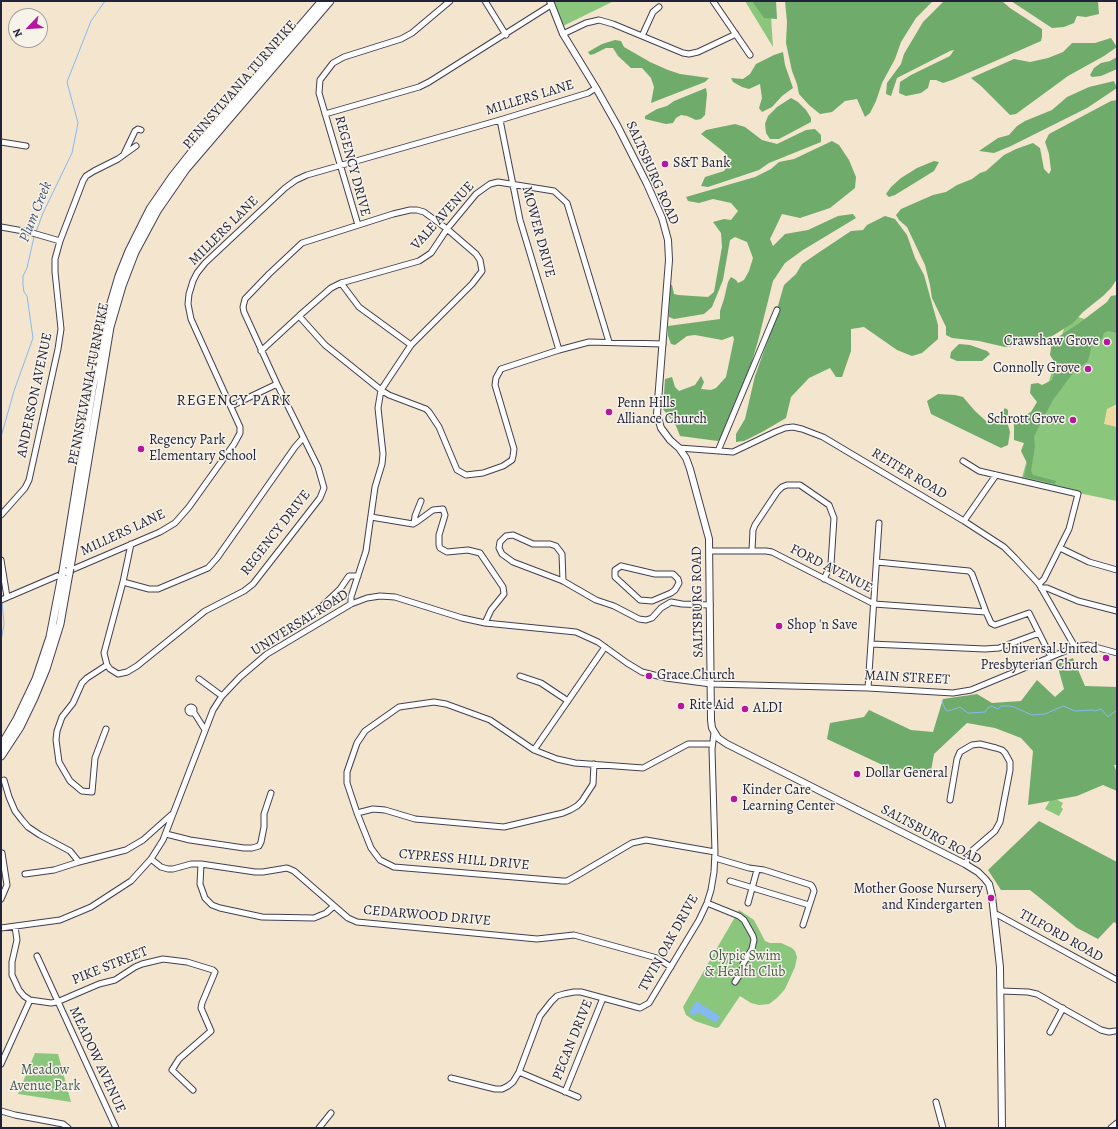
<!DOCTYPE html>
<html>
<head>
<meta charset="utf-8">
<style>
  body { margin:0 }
  #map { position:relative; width:1118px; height:1129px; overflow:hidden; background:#f4e5ce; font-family:Alegreya,serif }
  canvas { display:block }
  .frame { position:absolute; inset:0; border:2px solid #22223b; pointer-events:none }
  .north { position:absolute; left:8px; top:8px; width:40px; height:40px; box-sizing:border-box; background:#f7f3e8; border:1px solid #a29fa3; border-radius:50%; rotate:245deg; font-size:11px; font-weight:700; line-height:16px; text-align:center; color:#22223b }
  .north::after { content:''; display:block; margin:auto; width:14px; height:18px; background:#b5179e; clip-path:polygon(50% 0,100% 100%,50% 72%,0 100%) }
</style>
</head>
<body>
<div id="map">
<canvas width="1118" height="1129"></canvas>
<div class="frame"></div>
<div class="north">N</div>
</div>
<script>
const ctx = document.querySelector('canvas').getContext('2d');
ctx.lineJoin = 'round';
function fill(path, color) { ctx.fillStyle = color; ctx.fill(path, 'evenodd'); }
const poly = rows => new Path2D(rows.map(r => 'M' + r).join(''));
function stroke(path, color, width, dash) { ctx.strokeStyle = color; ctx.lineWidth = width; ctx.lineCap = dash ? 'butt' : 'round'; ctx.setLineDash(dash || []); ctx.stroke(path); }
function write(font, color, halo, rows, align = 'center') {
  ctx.font = font + ' Alegreya,serif'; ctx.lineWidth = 3; ctx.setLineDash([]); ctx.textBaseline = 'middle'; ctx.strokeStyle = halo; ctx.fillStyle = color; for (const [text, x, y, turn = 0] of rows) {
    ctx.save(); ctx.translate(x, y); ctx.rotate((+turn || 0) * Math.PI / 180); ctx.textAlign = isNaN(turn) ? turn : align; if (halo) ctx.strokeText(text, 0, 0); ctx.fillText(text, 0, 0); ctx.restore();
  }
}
const green = poly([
  [554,1,614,1,563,26],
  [745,1,770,1,773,47],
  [1068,314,1117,329,1117,501,1021,481],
  [1052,797,1063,803,1061,807,1063,809,1059,816,1045,809],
  [739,910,754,920,765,941,770,943,781,943,792,948,795,951,797,957,795,967,785,989,777,998,769,1004,759,1005,751,1003,740,996,719,1027,716,1028,695,1021,686,1015,683,1007],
  [35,1053,58,1054,71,1102,18,1094]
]);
const forest = poly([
  [752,1,776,1,777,19,764,18],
  [785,1,933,1,916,18,901,42,895,59,882,83,876,101,870,113,865,117,857,99,845,101,832,112,820,114,809,105,799,94,797,84,792,71,786,43,787,22],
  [944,1,1002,1,1010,8,1042,29,1042,37,1041,41,952,80,943,83,936,80,930,80,928,88,921,93,906,96,899,93,900,82,911,75,950,56,954,50,950,51,897,78,891,96,886,94,887,83,901,64,904,54,923,22],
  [1011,1,1098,1,1099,14,1086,17,1077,16,1074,23,1064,27,1052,28],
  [1111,38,1117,47,1104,56,1068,76,1016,114,1010,115,981,86,971,78,1014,59,1030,62,1048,58,1063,52,1072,43,1095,43],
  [615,40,621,41,624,47,650,62,668,70,680,74,709,78,705,82,651,103,654,87,651,78,642,68,631,68,618,56,613,48,606,48,594,54,590,55,588,52,602,44],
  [783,52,785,65,793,88,782,96,772,107,762,112,759,108,762,98,760,84,749,89,742,87,733,82,731,78,743,79,750,74,756,64,774,55],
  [1117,57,1117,69,1101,76,1092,77,1090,75,1094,68,1101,63,1110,61],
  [1114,81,1117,88,1087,108,1011,146,994,153,979,151,998,138,1009,135,1017,126,1025,121,1052,110,1067,97,1089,87],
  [706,88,707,94,705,115,701,119,696,120,687,116,681,115,676,118,673,123,666,124,645,119,645,116,657,109,667,106,674,101],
  [791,98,798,102,806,110,811,118,811,122,779,139,770,139,766,133,765,124,768,116,777,107],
  [1117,100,1117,279,1111,288,1103,296,1083,312,1073,323,1054,335,1042,341,1035,339,1021,345,1005,347,979,341,952,338,946,335,946,327,932,298,930,285,925,265,907,227,899,220,896,215,901,209,933,195,946,192,957,185,972,179,980,173,986,171,1004,155,1016,149,1033,143,1040,148,1044,169,1049,174,1051,170,1049,154,1045,142,1049,134,1111,101],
  [735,124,745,127,762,140,777,144,806,130,815,129,821,135,821,142,769,163,759,170,708,187,701,186,705,177,724,171,731,161,724,152,701,134,706,130],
  [832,141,839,145,849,160,856,177,855,188,830,208,800,218,782,214,770,239,773,246,785,234,808,230,838,216,853,214,856,218,803,250,785,263,773,281,758,341,737,412,730,431,718,441,680,436,676,426,663,409,665,379,672,377,675,387,679,391,695,385,701,376,704,382,701,389,711,390,716,388,726,377,734,339,733,336,722,340,695,335,687,336,675,345,671,344,668,336,668,326,720,319,720,311,724,299,728,282,731,277,736,280,738,283,744,280,749,271,753,258,747,242,735,237,730,240,723,280,712,307,704,314,674,319,669,317,670,285,672,285,674,294,678,295,708,297,714,292,722,247,721,233,713,222,724,219,731,220,738,211,731,203,713,199,699,203,688,201,686,197,755,177,771,169,779,162,794,159],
  [934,161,939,162,934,171,895,195,889,197,886,194,891,187,901,178,917,168],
  [885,216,895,219,907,235,915,258,924,275,938,325,938,339,922,353,912,356,897,350,864,327,851,329,851,351,842,377,836,377,830,368,809,378,791,397,786,418,762,432,744,441,736,442,736,434,745,419,755,376,768,340,784,285,796,274,802,264,818,253,851,231,863,230,867,225],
  [1117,295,1117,333,1108,331,1104,333,1102,339,1092,344,1088,361,1073,373,1053,400,1041,422,1034,437,1035,446,1031,471,1033,475,1056,481,1055,484,1024,477,1027,463,1021,451,1024,443,1014,440,1014,422,1020,418,1031,412,1037,402,1030,393,1031,384,1038,383,1042,385,1052,380,1057,366,1050,355,1052,341,1078,324,1107,302,1111,296],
  [959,344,970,345,987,351,990,354,982,361,957,361,950,358,951,352],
  [938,394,955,395,963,397,975,411,986,421,995,422,1005,408,1008,410,1008,425,1010,432,1008,445,1001,448,931,414,927,401],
  [1073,658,1085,686,1117,687,1117,765,1114,765,1117,773,1117,791,1103,785,1077,796,1028,805,1033,751,1021,738,995,728,967,723,934,754,931,771,891,769,827,739,830,723,864,717,869,710,911,730,933,732,943,699,977,694,992,703,1021,701,1037,680,1055,697,1064,689,1057,664],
  [1039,821,1117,862,1117,924,1114,922,1098,939,1077,928,1030,890,1001,890,988,870]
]);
const sand = poly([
  [1117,404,1117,427,1104,424,1107,409]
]);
const water = poly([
  [696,1001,720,1016,716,1023,698,1012,695,1016,689,1013]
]);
const stream = poly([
  [36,232,43,213,72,153,78,123,67,82,91,21,105,1],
  [1,437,14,391,33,338,27,296,24,292,23,285,23,276,27,268,34,237],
  [1,641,4,624,2,601],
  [942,701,945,709,948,711,960,707,968,713,971,713,985,712,988,708,991,706,998,709,1001,706,1010,706,1014,707,1032,715,1045,714,1063,706,1075,711,1093,710,1095,711,1101,709,1108,717,1117,710]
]);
const minor = poly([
  [485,1,506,35],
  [713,1,750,55],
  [563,34,586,23,599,20,613,24,683,53,689,54,698,52,736,34],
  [642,36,653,12,659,7],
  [325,114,419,87,429,82,551,5],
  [500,120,520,220,559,350],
  [1,142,26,146],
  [124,154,135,131,138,129,141,130],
  [358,225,319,93,320,80,333,63,344,57,401,39,412,33,450,1],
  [1,227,29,232,60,241],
  [341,283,359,307,411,345],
  [299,316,325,345,381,390,389,395,426,409,429,412,439,427,457,470,466,475,483,473,503,466,512,460,513,456,514,449,495,385,496,378,501,369,559,350,589,342,663,344],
  [261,351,299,316,331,288,341,283,419,261,431,253,447,229,476,194,490,184,498,182,554,191,567,203,609,342],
  [231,406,277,384],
  [679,448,733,452,775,432,785,428,793,427,802,429,823,437,964,521,1004,547,1015,558,1039,584,1075,647],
  [718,451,777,310],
  [963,461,979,471,1078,494,1069,529,1044,579,1039,584],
  [1,515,25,488,29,480,58,349,61,329,55,272,55,259,60,241,83,181,86,176,94,171,118,159,136,146],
  [371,517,413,524,418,521,433,510,443,509,445,515,439,535,439,545,440,548,447,552,468,550,480,553,503,587,504,594,491,610,485,623],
  [964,521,996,475],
  [414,523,415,516,421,501],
  [131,544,123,582,104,653,107,665,110,669,118,674,127,672,137,666,205,611,244,591,253,584,320,498,324,488,318,467,277,384,244,312,243,307,245,299,269,274,302,243,393,214,410,210,417,210,424,212,447,229,476,254,480,260,482,271,472,284,411,345,381,390,378,408,383,454,382,464,375,487,366,551,351,597,351,604],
  [1060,548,1089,562,1117,570],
  [710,551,766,551,772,552,874,604,986,612,991,623,995,625,1029,613,1051,657],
  [752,551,753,530,755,525,777,492,782,487,787,485,800,485,829,505,834,518,831,564,824,579],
  [1,560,7,597],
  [877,562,969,571,972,574,986,612],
  [621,566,655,574,673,574,678,579,679,583,675,590,671,593,652,601,640,600,615,577,615,570,621,566],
  [563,581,562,554,556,546,550,544,533,544,513,535,506,536,500,542,499,548,502,554,513,562,563,581,596,600,614,606,639,619,646,620,652,618,661,608,671,602,682,604,710,605],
  [123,582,149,589,158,589,208,568,217,558,295,447,303,438],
  [1041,588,1047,588,1078,601,1117,611],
  [1,600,160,532,175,523,189,507,234,444,240,433,240,427,191,319,188,304,189,294,193,281,197,273,205,263,285,188,296,180,307,175,500,120,588,93,596,88],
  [299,623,320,608,340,589,349,576,358,576],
  [871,644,985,649,999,648,1039,633],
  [520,676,541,683,568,701],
  [199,679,222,696],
  [868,688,879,523],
  '188 710a3 3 0 1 1 6 0a3 3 0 1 1-6 0Z',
  [193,711,205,730],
  [106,729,95,758,92,792,82,791,70,781,59,762,56,740,57,731,62,717,73,703,82,683,87,678,107,665],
  [712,744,688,744,643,768,575,763,557,759,534,750,490,720,446,704,434,702,399,707,365,731,357,743,347,772,347,783,357,813,371,848,380,860,394,867,562,881,567,881,576,876,632,843,646,840,715,852],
  [534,750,605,647],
  [4,780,9,797,15,811,22,820,28,827,40,835,70,851,79,862],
  [950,800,957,759,960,752,972,745,980,744,996,748,1002,750,1005,753,1010,762,1010,770,1000,822,995,831,973,850,965,864],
  [357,813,373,809,385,810,415,819,504,827,563,813,570,810,577,806,582,801,593,784,594,764],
  [166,834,190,840,244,848,252,848,259,846,261,842,264,827,264,814,271,793],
  [715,858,749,868,764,870,811,885,813,888,814,891,803,925],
  [151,859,161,867,168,869,173,869,191,864,201,864,255,872,263,872,287,868,294,871,348,918,357,922,537,939,574,935,657,958,671,967],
  [201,864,200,884,205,898,212,905,220,908,262,917,314,918,326,913,334,906],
  [25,874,54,870,79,862,126,850,143,840,171,815],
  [730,881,809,905],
  [1,899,7,885,2,853],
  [707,903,739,916,744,920,753,936,754,940,752,949,743,964,742,971,735,982],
  [748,903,757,870],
  [994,914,998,915,1117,980],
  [15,927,17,940,12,962,12,975,19,990,24,996,30,1000,51,1003,57,1002,99,984,115,980,135,967,142,964,163,959,187,962,213,970,215,972,202,1003,201,1008,211,1031,179,1059,172,1070,193,1090],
  [1,928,60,920,91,907,131,881,151,859,163,840,213,710,222,696,240,677,267,654,351,604,367,598,380,596,395,597,462,618,485,623,576,632,598,642,627,663,642,672,666,678,711,684,868,688,953,693,971,690,1075,647,1088,645,1117,653],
  [37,956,116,1128],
  [1001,991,1028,992,1037,994,1101,1030,1109,1032,1115,1031],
  [1050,1032,1063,1008],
  [1,1064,30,1000],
  [519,1072,578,1097],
  [451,1078,495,1089,502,1089,508,1086,513,1082,519,1072,540,1016,551,1002,557,996,564,994,574,992,581,992,640,1008,649,1003,699,920,707,903,711,890,714,872,715,852,712,749,714,733],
  [565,1092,603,998],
  [936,1102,943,1128],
  [1,1111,15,1115,63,1124,68,1128],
  [319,1128,331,1113],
  [1111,1128,1117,1123]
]);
const major = poly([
  [550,1,563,34,596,88,618,127,647,184,662,218,668,240,669,260,657,414,661,428,670,440,679,448,686,458,690,469,709,539,711,720,712,728,718,738,727,744,965,864,978,872,985,879,989,884,992,896,1000,967,1002,1128]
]);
const highway = poly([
  [70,568,110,327,122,286,135,252,157,211,186,169,330,1],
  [63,571,93,385,106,320,119,276,129,251,150,209,172,177,191,153,322,1],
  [1,746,17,719,36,679,50,637,62,575],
  [1,756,20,727,34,698,46,669,60,624,69,573]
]);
const highwayBridge = poly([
  [69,573,70,568],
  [62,575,63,571]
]);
const markers = [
  [665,164,4,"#b5179e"],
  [1107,342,4,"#b5179e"],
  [1088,369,4,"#b5179e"],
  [609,412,4,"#b5179e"],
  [1073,420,4,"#b5179e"],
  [141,449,4,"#b5179e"],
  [779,626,4,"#b5179e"],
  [1106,658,4,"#b5179e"],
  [649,676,4,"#b5179e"],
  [681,706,4,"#b5179e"],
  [745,709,4,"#b5179e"],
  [857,774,4,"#b5179e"],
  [734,799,4,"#b5179e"],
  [991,898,4,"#b5179e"]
];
const streetNames = [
  ["PENNSYLVANIA TURNPIKE",240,85,-49],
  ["MILLERS LANE",530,98,-17],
  ["REGENCY DRIVE",352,166,75],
  ["SALTSBURG ROAD",652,173,66],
  ["VALE AVENUE",443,216,-48],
  ["MILLERS LANE",224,231,-45],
  ["MOWER DRIVE",538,232,75],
  ["PENNSYLVANIA TURNPIKE",89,384,-79],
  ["ANDERSON AVENUE",35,395,-78],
  ["REITER ROAD",909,474,31],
  ["MILLERS LANE",123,533,-25],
  ["REGENCY DRIVE",276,533,-52],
  ["FORD AVENUE",831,569,27],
  ["SALTSBURG ROAD",698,602,-91],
  ["UNIVERSAL ROAD",300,623,-32],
  ["MAIN STREET",907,678,3],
  ["SALTSBURG ROAD",931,835,28],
  ["CYPRESS HILL DRIVE",464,860,5],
  ["CEDARWOOD DRIVE",427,916,5],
  ["TILFORD ROAD",1061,936,29],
  ["TWIN OAK DRIVE",669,943,-61],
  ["PIKE STREET",110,966,-22],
  ["PECAN DRIVE",573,1040,-68],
  ["MEADOW AVENUE",97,1060,65]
];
const poiNames = [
  ["S&T Bank",673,164],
  ["Crawshaw Grove",1099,342,"right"],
  ["Connolly Grove",1080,369,"right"],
  ["Penn Hills",617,404],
  ["Alliance Church",617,420],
  ["Schrott Grove",1065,420,"right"],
  ["Regency Park",149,441],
  ["Elementary School",149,457],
  ["Shop 'n Save",787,626],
  ["Universal United",1098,650,"right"],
  ["Presbyterian Church",1098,666,"right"],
  ["Grace Church",657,676],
  ["Rite Aid",689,706],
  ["ALDI",753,709],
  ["Dollar General",865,774],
  ["Kinder Care",742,791],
  ["Learning Center",742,807],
  ["Mother Goose Nursery",983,890,"right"],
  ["and Kindergarten",983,906,"right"]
];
const parkNames = [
  ["Olypic Swim",745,957],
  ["& Health Club",745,973],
  ["Meadow",45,1071],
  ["Avenue Park",45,1087]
];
const waterNames = [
  ["Plum Creek",36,212,-68]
];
const neighbourhoodNames = [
  ["REGENCY PARK",234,401]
];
fill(green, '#8ac67b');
fill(forest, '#6fab6b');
fill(sand, '#eeda9e');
fill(water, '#85b9f3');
stroke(stream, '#85b9f3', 1);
stroke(minor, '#423f51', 7);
stroke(major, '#423f51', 8);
stroke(highway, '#423f51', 9);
stroke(minor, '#fff', 5);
stroke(major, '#fff', 6);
stroke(highway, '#fff', 7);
stroke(highwayBridge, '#423f51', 9, []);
stroke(highwayBridge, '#fff', 7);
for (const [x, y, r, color] of markers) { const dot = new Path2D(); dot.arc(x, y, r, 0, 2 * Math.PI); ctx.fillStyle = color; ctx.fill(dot); stroke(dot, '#f7f3e8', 1.5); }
write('14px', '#22223b', '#f7f3e8', streetNames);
write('14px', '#22223b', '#f7f3e8', poiNames, 'left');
write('14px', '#465b51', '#f7f3e8', parkNames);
write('italic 15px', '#45577b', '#f7f3e8', waterNames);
ctx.letterSpacing = '1px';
write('15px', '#22223b', '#f7f3e8', neighbourhoodNames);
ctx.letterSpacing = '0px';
</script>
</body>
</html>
